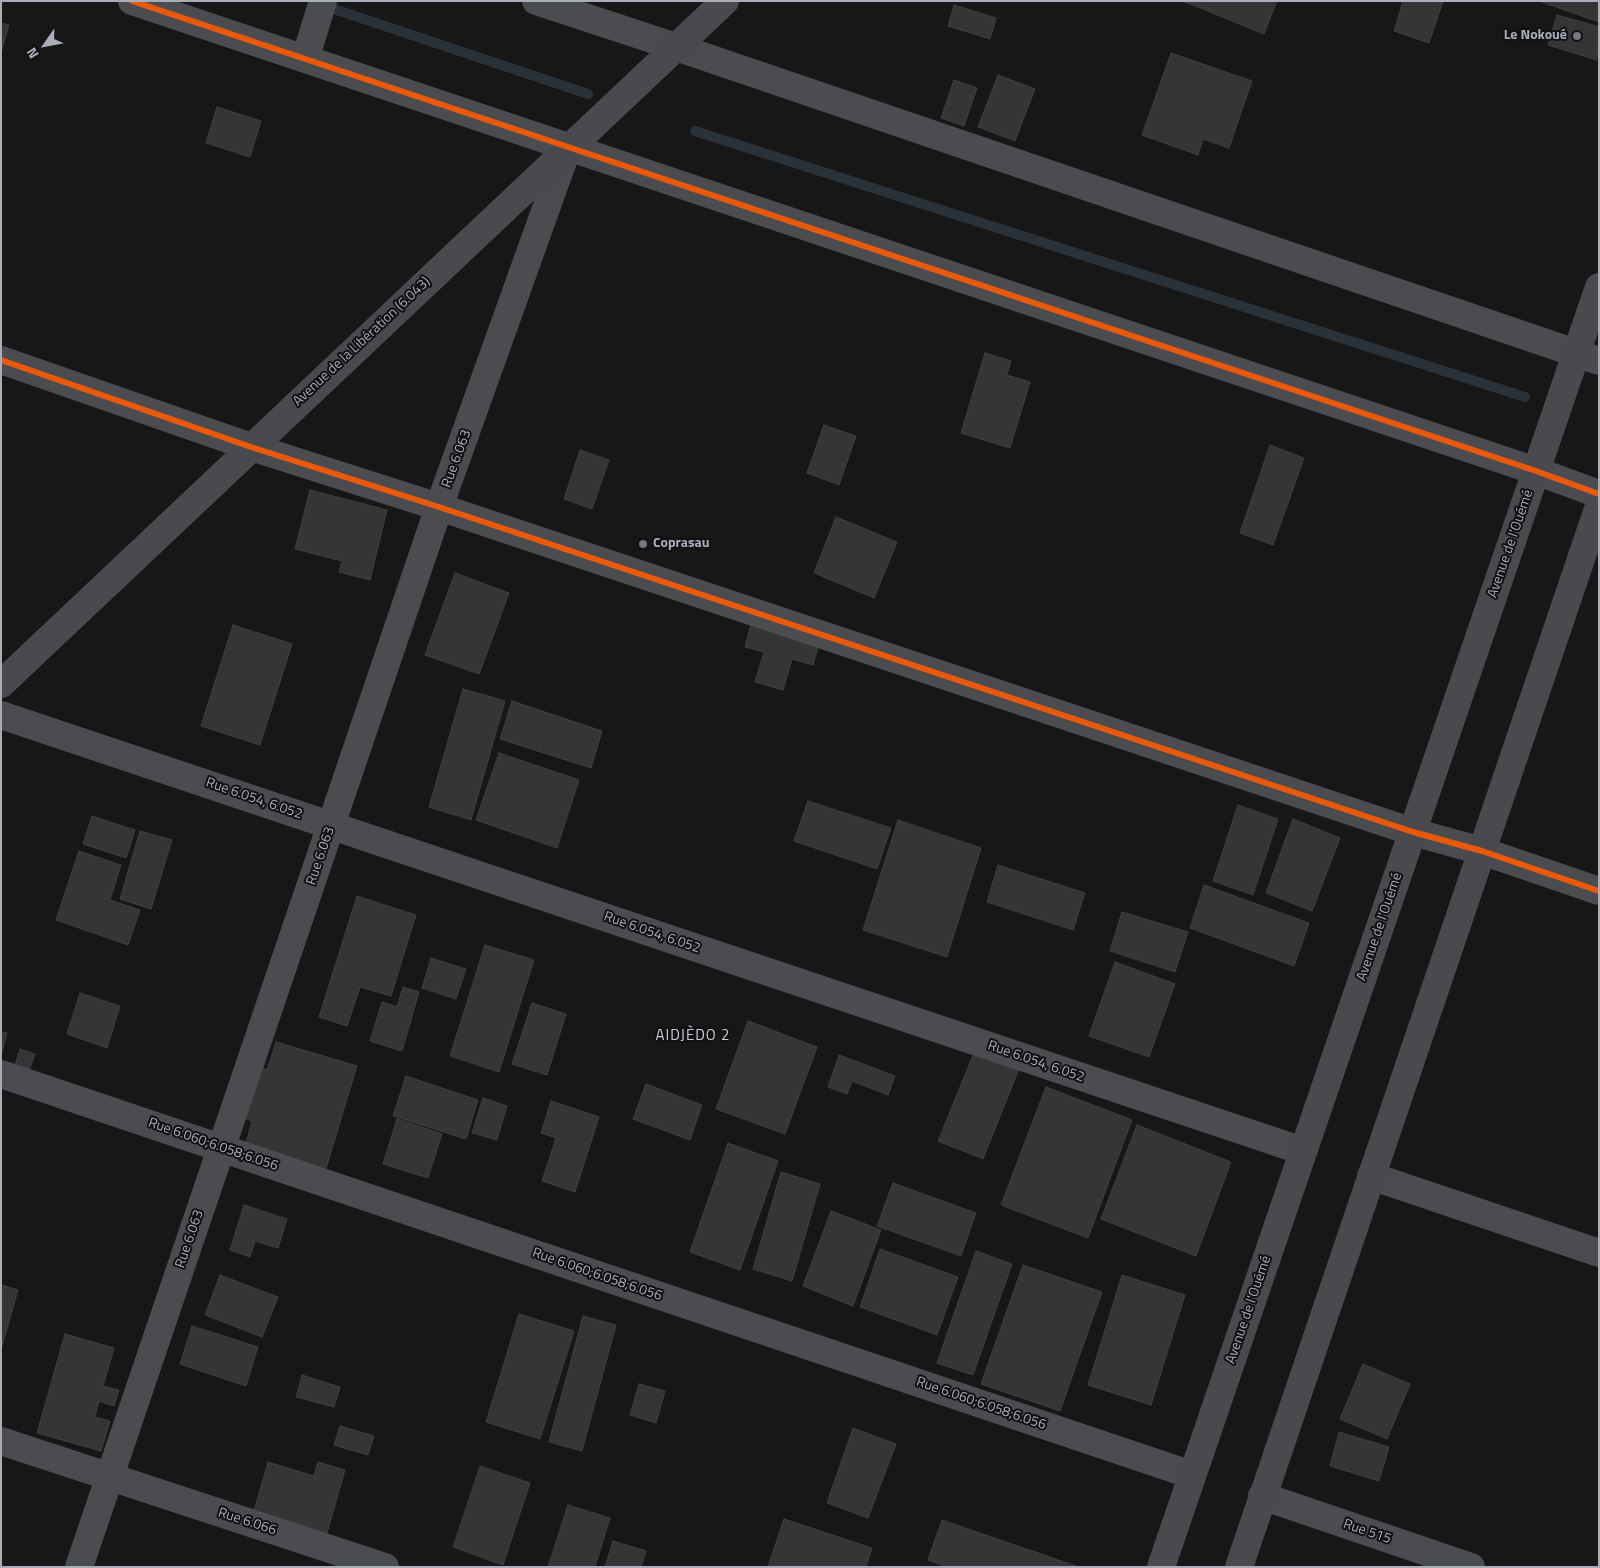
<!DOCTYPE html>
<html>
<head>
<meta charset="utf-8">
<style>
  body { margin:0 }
  #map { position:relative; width:1600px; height:1568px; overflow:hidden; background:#171717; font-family:"Titillium Web",sans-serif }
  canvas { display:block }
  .frame { position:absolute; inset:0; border:2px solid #a8adb8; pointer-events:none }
  .north { position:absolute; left:20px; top:20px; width:50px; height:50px; -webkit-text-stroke:4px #111113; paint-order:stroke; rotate:237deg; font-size:14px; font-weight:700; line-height:20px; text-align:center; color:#a8adb8 }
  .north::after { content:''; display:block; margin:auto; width:18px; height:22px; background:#a8adb8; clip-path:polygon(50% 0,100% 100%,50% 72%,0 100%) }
</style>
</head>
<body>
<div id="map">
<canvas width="1600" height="1568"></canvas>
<div class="frame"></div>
<div class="north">N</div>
</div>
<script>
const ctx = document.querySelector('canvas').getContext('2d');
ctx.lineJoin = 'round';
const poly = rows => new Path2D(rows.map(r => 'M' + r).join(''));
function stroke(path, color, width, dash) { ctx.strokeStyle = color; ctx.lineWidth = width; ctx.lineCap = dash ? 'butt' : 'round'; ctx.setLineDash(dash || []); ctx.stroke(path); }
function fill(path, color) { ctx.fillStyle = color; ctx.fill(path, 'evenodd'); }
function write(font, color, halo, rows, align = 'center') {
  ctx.font = font + ' "Titillium Web",sans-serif'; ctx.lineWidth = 4; ctx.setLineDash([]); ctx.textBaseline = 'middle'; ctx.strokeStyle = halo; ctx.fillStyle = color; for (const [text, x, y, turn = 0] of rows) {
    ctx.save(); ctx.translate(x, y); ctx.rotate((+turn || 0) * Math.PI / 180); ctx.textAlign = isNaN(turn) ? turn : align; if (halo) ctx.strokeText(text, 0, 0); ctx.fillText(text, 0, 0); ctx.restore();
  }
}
const stream = poly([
  [322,5,588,94],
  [695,131,1525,397]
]);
const building = poly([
  [1183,1,1277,1,1264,34,1183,1],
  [1403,1,1443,1,1429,43,1394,31,1403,1],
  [1539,1,1599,1,1599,22,1539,1],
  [954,5,996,18,990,39,948,26,954,5],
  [1557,15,1599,27,1597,60,1548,45,1557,15],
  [1,23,9,25,1,53,1,23],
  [1171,53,1252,81,1229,148,1203,139,1198,155,1142,135,1171,53],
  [998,75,1035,89,1015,141,978,127,998,75],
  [954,80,977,88,964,126,941,118,954,80],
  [217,107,261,121,250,157,206,143,217,107],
  [985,353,1011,361,1007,375,1030,382,1010,448,961,433,985,353],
  [824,425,856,436,839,485,807,473,824,425],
  [1270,445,1304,458,1273,545,1240,533,1270,445],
  [580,450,609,460,592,509,564,499,580,450],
  [310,490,387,510,370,580,339,572,342,561,295,549,310,490],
  [836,517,897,542,874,598,814,573,836,517],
  [455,573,509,593,479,674,425,655,455,573],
  [752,621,820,640,813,665,792,659,783,690,755,682,764,652,745,647,752,621],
  [233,625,292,644,260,745,201,726,233,625],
  [463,689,505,701,471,820,429,807,463,689],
  [512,701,602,731,591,768,500,739,512,701],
  [499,753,579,780,557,848,476,820,499,753],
  [808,801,891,828,877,869,794,841,808,801],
  [1238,805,1278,819,1253,895,1213,881,1238,805],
  [92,816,135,830,126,858,83,844,92,816],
  [1293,819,1340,838,1312,911,1266,893,1293,819],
  [898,820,981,848,947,957,863,930,898,820],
  [140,831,172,840,151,909,120,899,140,831],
  [79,851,121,865,110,900,140,910,128,945,56,920,79,851],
  [998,865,1085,893,1073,930,987,902,998,865],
  [1204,885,1309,923,1294,966,1190,928,1204,885],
  [357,896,416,915,391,996,360,987,347,1026,319,1017,357,896],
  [1122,912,1188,932,1175,972,1110,951,1122,912],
  [485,945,534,960,499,1072,450,1056,485,945],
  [431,958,466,969,456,999,422,988,431,958],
  [1115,962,1175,984,1149,1057,1089,1036,1115,962],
  [403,987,419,992,402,1051,370,1041,382,1002,397,1007,403,987],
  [80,993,120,1006,107,1048,67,1034,80,993],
  [532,1003,566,1014,547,1075,512,1064,532,1003],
  [748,1021,817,1047,785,1134,716,1109,748,1021],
  [1,1032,7,1033,1,1055,1,1032],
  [276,1042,357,1066,324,1175,244,1151,252,1121,244,1118,260,1068,267,1070,276,1042],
  [20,1049,35,1054,29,1071,15,1065,20,1049],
  [974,1053,1018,1071,983,1159,938,1141,974,1053],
  [839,1055,895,1076,888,1095,852,1081,847,1094,828,1087,839,1055],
  [406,1076,478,1100,466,1139,393,1116,406,1076],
  [646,1084,702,1105,690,1140,633,1119,646,1084],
  [1046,1087,1132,1120,1088,1238,1001,1205,1046,1087],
  [483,1098,507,1106,497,1140,472,1133,483,1098],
  [551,1101,599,1117,575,1192,542,1181,556,1138,541,1133,551,1101],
  [397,1119,442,1134,428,1178,383,1164,397,1119],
  [1137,1125,1231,1162,1196,1256,1101,1219,1137,1125],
  [728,1143,778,1161,740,1270,690,1252,728,1143],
  [781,1172,820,1184,792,1281,753,1269,781,1172],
  [893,1183,976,1213,961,1256,877,1226,893,1183],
  [244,1205,287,1219,278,1248,255,1241,250,1257,230,1250,244,1205],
  [831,1211,881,1230,853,1306,803,1286,831,1211],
  [880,1249,958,1277,937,1335,860,1307,880,1249],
  [976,1251,1012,1264,973,1375,937,1363,976,1251],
  [1023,1265,1102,1292,1060,1411,981,1384,1023,1265],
  [220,1275,278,1297,262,1337,205,1315,220,1275],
  [1122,1275,1185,1295,1151,1405,1088,1385,1122,1275],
  [1,1285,18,1290,1,1350,1,1285],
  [519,1314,574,1331,540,1439,486,1422,519,1314],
  [583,1316,616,1325,582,1451,549,1442,583,1316],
  [192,1326,258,1347,246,1386,180,1364,192,1326],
  [65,1334,114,1348,103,1386,119,1390,114,1406,99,1401,95,1417,110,1421,101,1451,37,1433,65,1334],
  [1363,1364,1410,1384,1387,1439,1340,1419,1363,1364],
  [302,1375,340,1387,334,1407,296,1397,302,1375],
  [639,1384,665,1391,656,1423,630,1415,639,1384],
  [340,1426,374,1436,368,1455,334,1445,340,1426],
  [853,1428,896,1444,868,1518,827,1503,853,1428],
  [1339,1432,1389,1447,1379,1481,1330,1466,1339,1432],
  [268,1462,314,1476,318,1462,345,1470,327,1533,254,1511,268,1462],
  [480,1466,530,1483,503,1565,453,1547,480,1466],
  [568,1505,610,1518,595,1567,548,1567,568,1505],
  [784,1519,872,1548,866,1567,768,1567,784,1519],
  [942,1520,1076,1566,1075,1567,947,1567,928,1560,942,1520],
  [613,1541,646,1551,641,1567,605,1567,613,1541]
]);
const street = poly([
  [132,1,1536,471,1599,494],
  [536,1,676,47,1599,361],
  [305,59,323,1],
  [1,360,251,447,439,507,1413,832,1482,851,1599,891],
  [1,715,1303,1151],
  [1,1074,1192,1475],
  [1371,1176,1599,1253],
  [1,1441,385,1567],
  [1262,1496,1471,1567],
  [79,1567,439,507,568,147]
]);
const secondary = poly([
  [1,684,725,1],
  [1161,1567,1599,287],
  [1239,1567,1599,506]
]);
const cycleway = poly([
  [132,1,1536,471,1599,494],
  [1,360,251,447,439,507,1413,832,1482,851,1599,891]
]);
const markers = [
  [1577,36,5,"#757880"],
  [643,544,5,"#757880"]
];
const poiNames = [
  ["Le Nokoué",1567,36],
  ["Coprasau",653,544,"left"]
];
const streetNames = [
  ["Avenue de la Libération (6.043)",362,342,-43],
  ["Rue 6.063",457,459,-70],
  ["Avenue de l'Ouémé",1511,544,-71],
  ["Rue 6.054, 6.052",254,799,19],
  ["Rue 6.063",321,856,-71],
  ["Avenue de l'Ouémé",1380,927,-71],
  ["Rue 6.054, 6.052",652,933,19],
  ["Rue 6.054, 6.052",1036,1062,19],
  ["Rue 6.060;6.058;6.056",213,1145,19],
  ["Rue 6.063",190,1239,-71],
  ["Rue 6.060;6.058;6.056",597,1275,19],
  ["Avenue de l'Ouémé",1249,1310,-71],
  ["Rue 6.060;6.058;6.056",981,1404,19],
  ["Rue 6.066",247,1522,18],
  ["Rue 515",1367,1532,19]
];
const neighbourhoodNames = [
  ["AIDJÈDO 2",693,1036]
];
stroke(stream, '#2a3239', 10);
fill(building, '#353536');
stroke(building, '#3f4043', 1);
stroke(street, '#4b4c50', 28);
stroke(secondary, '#4a4a4e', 28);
stroke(cycleway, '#e8590c', 6);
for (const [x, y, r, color] of markers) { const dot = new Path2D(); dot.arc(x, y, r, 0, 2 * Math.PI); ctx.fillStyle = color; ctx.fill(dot); stroke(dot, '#111113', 2); }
write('bold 14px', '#a8adb8', '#111113', poiNames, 'right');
write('14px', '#a8adb8', '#111113', streetNames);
ctx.letterSpacing = '1px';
write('15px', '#c9ccd4', '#111113', neighbourhoodNames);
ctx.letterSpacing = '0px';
</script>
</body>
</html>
